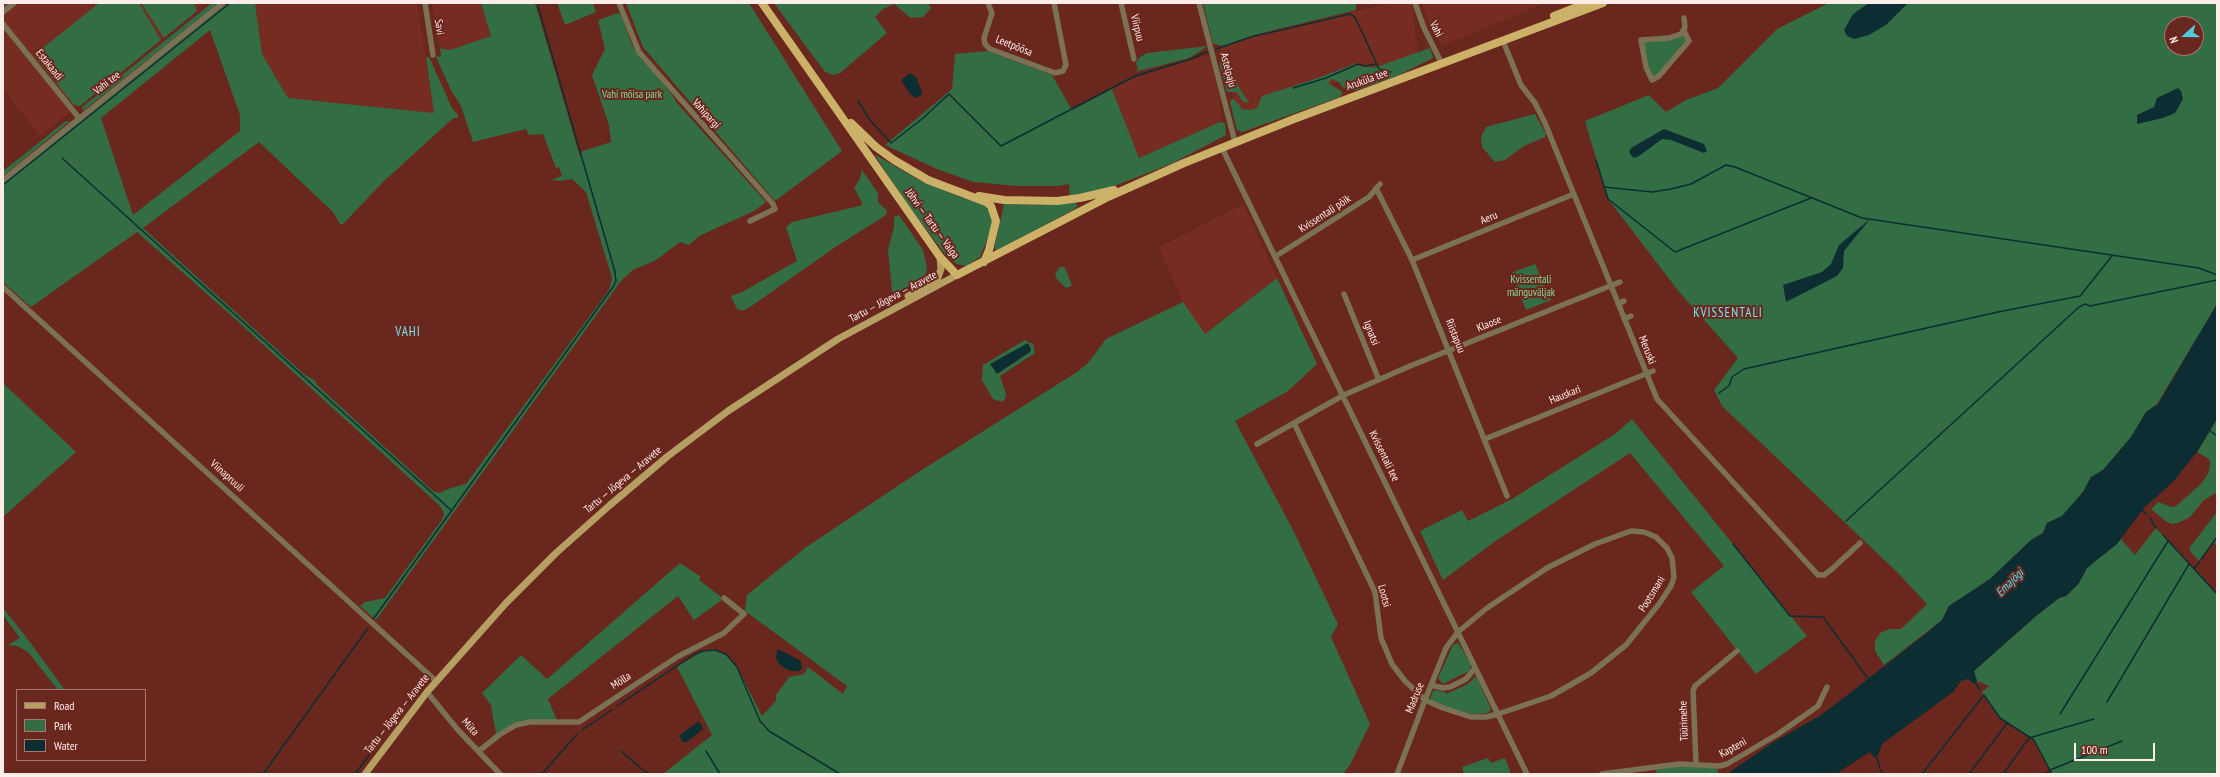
<!DOCTYPE html>
<html>
<head>
<meta charset="utf-8">
<style>
  body { margin:0 }
  #map { position:relative; width:2220px; height:777px; overflow:hidden; background:#6a271e; font-family:"PT Sans Narrow",sans-serif }
  canvas { display:block }
  .frame { position:absolute; inset:0; border:4px solid #ffedea; pointer-events:none }
  .legend { position:absolute; left:16px; top:689px; width:130px; height:72px; box-sizing:border-box; background:#6a271e; border:1px solid #a67670; margin:0; padding:5px 7px; list-style:none; font-size:12px; color:#ffedea }
  .legend li { display:flex; align-items:center; gap:8px; height:20px }
  .legend b { width:20px; border:1px solid #a67670 }
  .north { position:absolute; left:2164px; top:16px; width:40px; height:40px; box-sizing:border-box; background:#6a271e; border:1px solid #a67670; border-radius:50%; rotate:249deg; font-size:11px; font-weight:700; line-height:16px; text-align:center; color:#ffedea }
  .north::after { content:''; display:block; margin:auto; width:14px; height:18px; background:#54cade; clip-path:polygon(50% 0,100% 100%,50% 72%,0 100%) }
  .scale { position:absolute; left:2074px; top:743px; width:81px; height:18px; box-sizing:border-box; border:2px solid #ffedea; border-top:0; padding-left:5px; font-size:12px; line-height:14px; white-space:nowrap; color:#ffedea; -webkit-text-stroke:3px #6a271e; paint-order:stroke }
</style>
</head>
<body>
<div id="map">
<canvas width="2220" height="777"></canvas>
<div class="frame"></div>
<ul class="legend">
<li><b style="height:5px;background:#b59f63"></b>Road</li>
<li><b style="height:11px;background:#336d43"></b>Park</li>
<li><b style="height:11px;background:#0c2e33"></b>Water</li>
</ul>
<div class="north">N</div>
<div class="scale">100 m</div>
</div>
<script>
const ctx = document.querySelector('canvas').getContext('2d');
ctx.lineJoin = 'round';
function fill(path, color) { ctx.fillStyle = color; ctx.fill(path, 'evenodd'); }
const poly = rows => new Path2D(rows.map(r => 'M' + r).join(''));
function stroke(path, color, width, dash) { ctx.strokeStyle = color; ctx.lineWidth = width; ctx.lineCap = dash ? 'butt' : 'round'; ctx.setLineDash(dash || []); ctx.stroke(path); }
function write(font, color, halo, rows, align = 'center') {
  ctx.font = font + ' "PT Sans Narrow",sans-serif'; ctx.lineWidth = 4; ctx.setLineDash([]); ctx.textBaseline = 'middle'; ctx.strokeStyle = halo; ctx.fillStyle = color; for (const [text, x, y, turn = 0] of rows) {
    ctx.save(); ctx.translate(x, y); ctx.rotate((+turn || 0) * Math.PI / 180); ctx.textAlign = isNaN(turn) ? turn : align; if (halo) ctx.strokeText(text, 0, 0); ctx.fillText(text, 0, 0); ctx.restore();
  }
}
const built = poly([
  [3,3,205,3,40,136,3,89],
  [255,3,417,3,434,113,288,98,262,54],
  [432,3,481,3,491,36,450,50,440,48],
  [1412,3,1418,54,1238,116,1219,43,1382,5],
  [1421,3,1546,3,1441,46],
  [1209,55,1221,102,1219,103,1222,114,1220,122,1139,158,1112,89,1137,77],
  [1243,204,1277,278,1204,334,1183,302,1159,248]
]);
const green = poly([
  [99,3,139,3,161,40,80,106,74,105,34,55],
  [141,3,194,3,197,11,164,38],
  [212,3,219,3,83,111,82,107],
  [228,3,255,3,262,54,288,98,434,113,426,57,429,57,452,108,458,115,458,118,454,118,449,122,384,181,343,224,340,224,333,212,259,142,143,228,305,375,314,380,318,386,433,491,439,493,451,488,466,484,600,302,609,290,612,278,586,192,572,179,560,181,551,180,562,176,559,167,556,168,543,134,529,135,526,129,473,142,461,106,451,90,436,57,441,56,440,48,450,50,491,36,481,3,535,3,580,157,580,152,611,142,609,125,592,75,605,49,598,20,618,13,621,15,633,47,670,92,677,103,766,202,754,211,699,236,689,245,680,242,656,260,633,270,621,281,376,620,360,606,365,602,385,598,441,521,444,515,443,511,440,506,234,318,137,232,31,307,3,282,3,183],
  [210,30,240,115,240,131,133,215,101,118],
  [557,3,593,3,596,12,565,25],
  [626,3,749,3,842,151,775,201,643,47],
  [774,3,928,3,931,8,923,17,911,18,894,4,883,9,875,17,887,33,840,73,833,75,825,72],
  [1203,3,1356,3,1356,10,1254,35,1224,46,1218,45,1214,44,1212,40],
  [1829,3,2217,3,2217,304,2157,404,2146,412,2131,437,2103,470,2091,477,2083,492,2062,516,2047,523,2043,533,2031,540,1990,579,1949,606,1942,620,1884,665,1875,651,1875,641,1880,633,1890,629,1901,629,1927,604,1896,571,1722,406,1714,390,1738,358,1680,293,1608,199,1585,121,1649,95,1666,112,1686,100,1718,88,1777,29],
  [2172,24,2196,24,2196,48,2172,48],
  [1682,35,1689,37,1655,78,1653,77,1650,72,1643,42],
  [1208,46,1189,58,1135,72,1138,69,1136,63,1140,57,1147,53],
  [1430,48,1433,57,1431,59,1399,75,1354,91,1342,87,1340,83,1332,79,1328,83,1341,91,1342,95,1340,97,1245,131,1241,132,1237,130,1230,102,1232,99,1235,100,1242,109,1250,110,1257,108,1262,96,1315,79,1357,63,1358,66,1365,67,1376,67],
  [987,51,1052,75,1072,110,1112,89,1139,158,1220,122,1225,123,1226,135,1173,163,1140,176,1109,188,1070,197,1069,184,1058,186,1017,186,973,182,937,169,885,145,952,89,955,54],
  [1224,60,1227,62,1238,86,1249,103,1242,101,1237,92,1227,92,1220,66,1220,62],
  [1535,114,1546,134,1545,137,1524,146,1505,160,1495,162,1482,147,1481,137,1486,127],
  [66,121,70,121,3,176,3,171],
  [874,154,919,180,960,197,980,202,985,206,990,212,993,220,987,240,980,257,966,266,957,264,946,256,905,201],
  [862,170,878,193,878,202,887,211,886,215,837,246,750,307,742,311,737,309,731,296,742,292,797,261,786,227,792,222,863,205,854,187,859,181],
  [1075,202,1078,206,1073,210,997,250,994,249,1004,204,1048,205],
  [899,215,923,250,927,267,925,278,895,293,892,291,888,250,894,227,894,217],
  [1535,264,1551,300,1526,310,1511,273],
  [1060,267,1064,267,1067,272,1072,286,1066,288,1057,279,1055,274],
  [1277,278,1317,364,1288,391,1235,421,1292,528,1338,624,1331,637,1370,724,1350,765,1343,774,663,774,712,735,677,667,703,651,715,649,727,656,737,667,762,716,776,701,776,695,789,677,804,674,808,667,843,694,847,686,745,611,747,595,805,548,917,473,1077,372,1088,363,1106,339,1183,302,1205,334],
  [1025,340,1033,344,1035,353,1000,376,1006,394,1005,399,1002,402,993,399,982,380,983,365],
  [4,384,76,452,3,517,3,385],
  [1632,419,1807,636,1756,674,1691,592,1724,566,1630,453,1494,542,1443,580,1420,531,1462,510,1468,521,1512,499,1615,434],
  [2217,419,2216,493,2204,500,2190,517,2178,523,2172,524,2167,522,2151,509,2158,502,2172,507,2176,506,2202,483,2209,472,2210,463,2209,459,2197,452],
  [2217,512,2217,543,2212,544,2199,561,2190,551,2190,547],
  [2156,528,2217,594,2217,774,2052,774,2034,740,2000,718,1994,711,1982,692,1989,686,1977,681,1974,671,2036,616,2059,598,2066,596,2079,583,2087,568,2121,539,2135,555],
  [680,563,701,577,699,580,720,596,722,600,694,620,678,596,548,699,557,720,514,724,496,734,491,705,482,693,521,655,547,679],
  [3,608,26,637,65,690,58,690,28,652,17,646,8,645,20,638,3,615],
  [1458,643,1471,664,1470,669,1469,671,1443,684,1438,678,1453,645],
  [1475,677,1477,678,1491,709,1488,713,1472,714,1458,711,1432,701,1430,698,1434,690,1445,692,1446,694,1468,684],
  [1488,758,1491,763,1505,758,1511,774,1464,774,1462,767],
  [1678,766,1717,767,1718,770,1717,774,1657,774,1655,768]
]);
const water = poly([
  [1869,3,1908,3,1887,24,1869,35,1854,39,1847,36,1844,30,1853,14],
  [910,73,916,77,922,92,922,95,916,98,910,94,901,80],
  [2178,88,2181,91,2183,99,2175,113,2163,118,2137,124,2137,115,2154,107,2157,98],
  [1664,129,1704,144,1707,151,1704,153,1671,140,1662,139,1639,156,1634,158,1631,155,1629,152,1631,148],
  [1870,219,1844,251,1843,268,1837,276,1786,302,1783,285,1822,272,1831,264,1839,245],
  [2217,304,2217,419,2197,452,2173,482,2144,508,2117,544,2087,568,2079,583,2066,596,2059,598,2036,616,1974,671,1977,681,1974,684,1968,679,1961,681,1953,692,1882,744,1878,755,1874,757,1870,752,1836,774,1727,774,1772,743,1821,715,1850,693,1929,631,1942,620,1949,606,1990,579,2031,540,2043,533,2047,523,2062,516,2083,492,2091,477,2103,470,2131,437,2146,412,2158,404],
  [1028,343,1031,349,1030,352,997,374,990,364],
  [777,650,780,650,801,661,802,669,799,671,790,671,780,665,776,659],
  [699,721,703,729,687,742,683,742,679,736]
]);
const stream = poly([
  [1216,49,1251,37,1350,14,1355,17,1379,69,1391,72],
  [1293,88,1326,78,1358,64,1365,66,1376,64],
  [858,101,870,120,891,143,922,119,949,94,1001,146,1135,76,1191,59,1207,52],
  [62,158,452,511],
  [1596,160,1608,199,1675,252,1811,198],
  [3,185,230,3],
  [1604,187,1652,192,1671,189,1691,184,1726,165,1735,167,1862,218,2199,268,2217,275],
  [1719,393,1729,386,1732,377,1744,369,1998,312,2080,296,2112,256],
  [2209,430,2217,436],
  [2140,510,2147,514],
  [2150,518,2156,528],
  [1846,521,2079,307,2085,304,2090,306,2217,280],
  [2163,535,2217,594],
  [1733,544,1790,616,1823,617,1869,680],
  [2194,569,2217,537],
  [374,618,613,287,616,281,615,272,537,3],
  [1974,681,1980,690],
  [2107,702,2189,564],
  [617,706,693,655,703,651,715,650,726,654,737,667,760,721,769,731,840,774],
  [2060,714,2168,541],
  [582,730,612,710],
  [621,751,648,774],
  [706,751,720,774],
  [1876,755,1882,774],
  [263,774,368,628],
  [355,774,373,750],
  [542,774,577,734],
  [1922,774,1984,695,2000,718,2034,740,2052,774],
  [1969,774,2007,723],
  [2003,774,2029,738,2094,719],
  [2046,774,2050,770,2122,741]
]);
const minor = poly([
  [425,3,433,55],
  [619,3,639,52,773,204,775,209,750,221],
  [988,3,992,13,984,38,985,44,990,49,1055,73,1063,71,1066,65,1054,3],
  [1121,3,1134,59],
  [1199,3,1235,142],
  [1415,3,1424,28,1442,64],
  [3,12,14,3],
  [3,24,79,118],
  [1684,31,1689,41,1659,76,1652,80,1646,67,1641,40,1669,38,1681,34,1685,27,1684,18],
  [1503,41,1521,85,1535,103,1545,123,1657,399,1818,575,1824,575,1832,569,1860,543],
  [1222,148,1527,774],
  [3,180,223,3],
  [1376,188,1412,260,1507,496],
  [1276,256,1369,197,1380,184],
  [1412,260,1574,194],
  [3,287,436,681],
  [1344,294,1379,380],
  [1618,304,1624,301],
  [1624,319,1631,316],
  [1485,439,1653,371],
  [1257,444,1294,423],
  [1431,685,1443,688,1450,687,1466,679,1475,668],
  [427,692,458,730,500,774],
  [479,751,499,735,516,725,530,722,579,722,677,657,724,633,744,614,724,598],
  [1696,763,1693,691,1695,686,1737,651],
  [1397,774,1425,700,1446,648,1458,632,1487,608,1547,568,1595,544,1631,531,1644,532,1656,537,1667,548,1672,558,1674,577,1671,586,1659,604,1626,645,1591,673,1551,696,1498,714,1486,717,1471,717,1443,708,1425,700,1405,681,1392,664,1381,638,1375,592,1294,423,1344,395,1410,366,1620,282],
  [1602,774,1679,764,1720,766,1727,764,1778,734,1818,706,1827,687]
]);
const major = poly([
  [908,296,937,280,941,269,940,257],
  [365,774,427,692,506,603,556,553,610,505,668,456,728,411,838,339,957,275]
]);
const highway = poly([
  [762,3,940,257,957,275,1108,197,1184,163,1294,119,1603,3],
  [1554,16,1587,3],
  [851,123,876,147,894,160,928,180,986,202,991,206,996,221,989,250,984,262],
  [979,196,1004,200,1057,201,1080,198,1114,190]
]);
const streetNames = [
  ["Savi",439,27,81],
  ["Viirpuu",1137,28,76],
  ["Vahi",1436,29,63],
  ["Leetpõõsa",1014,46,22],
  ["Estakaadi",49,65,51],
  ["Astelpaju",1228,70,75],
  ["Aruküla tee",1367,80,-20],
  ["Vahi tee",107,83,-38],
  ["Vahipargi",706,114,48],
  ["Kvissentali põik",1325,214,-33],
  ["Aeru",1489,218,-22],
  ["Jõhvi — Tartu — Valga",932,224,54],
  ["Tartu — Jõgeva — Aravete",893,297,-28],
  ["Klaose",1489,324,-22],
  ["Ignatsi",1371,333,68],
  ["Riistapuu",1455,336,68],
  ["Meruski",1647,350,69],
  ["Hauskari",1565,395,-22],
  ["Kvissentali tee",1384,456,64],
  ["Viinapruuli",227,476,42],
  ["Tartu — Jõgeva — Aravete",623,480,-40],
  ["Pootsmani",1652,594,-58],
  ["Lootsi",1384,596,75],
  ["Mölla",621,681,-33],
  ["Madruse",1415,698,-68],
  ["Tartu — Jõgeva — Aravete",397,714,-52],
  ["Tüürimehe",1684,721,-92],
  ["Müta",470,727,48],
  ["Kapteni",1733,748,-29]
];
const parkNames = [
  ["Vahi mõisa park",632,95],
  ["Kvissentali",1531,280],
  ["mänguväljak",1531,293]
];
const waterNames = [
  ["Emajõgi",2010,583,-45]
];
const quarterNames = [
  ["KVISSENTALI",1728,313],
  ["VAHI",408,332]
];
fill(built, '#772c21');
fill(green, '#336d43');
fill(water, '#0c2e33');
stroke(stream, '#0c2e33', 1.5);
stroke(minor, '#7b7154', 5.5);
stroke(major, '#b59f63', 7);
stroke(highway, '#ccb268', 8);
write('11px', '#ffedea', '#6a271e', streetNames);
write('11px', '#83dc98', '#6a271e', parkNames);
write('italic 12px', '#4be5fd', '#6a271e', waterNames);
ctx.letterSpacing = '1px';
write('13px', '#79e2f4', '#6a271e', quarterNames);
ctx.letterSpacing = '0px';
</script>
</body>
</html>
